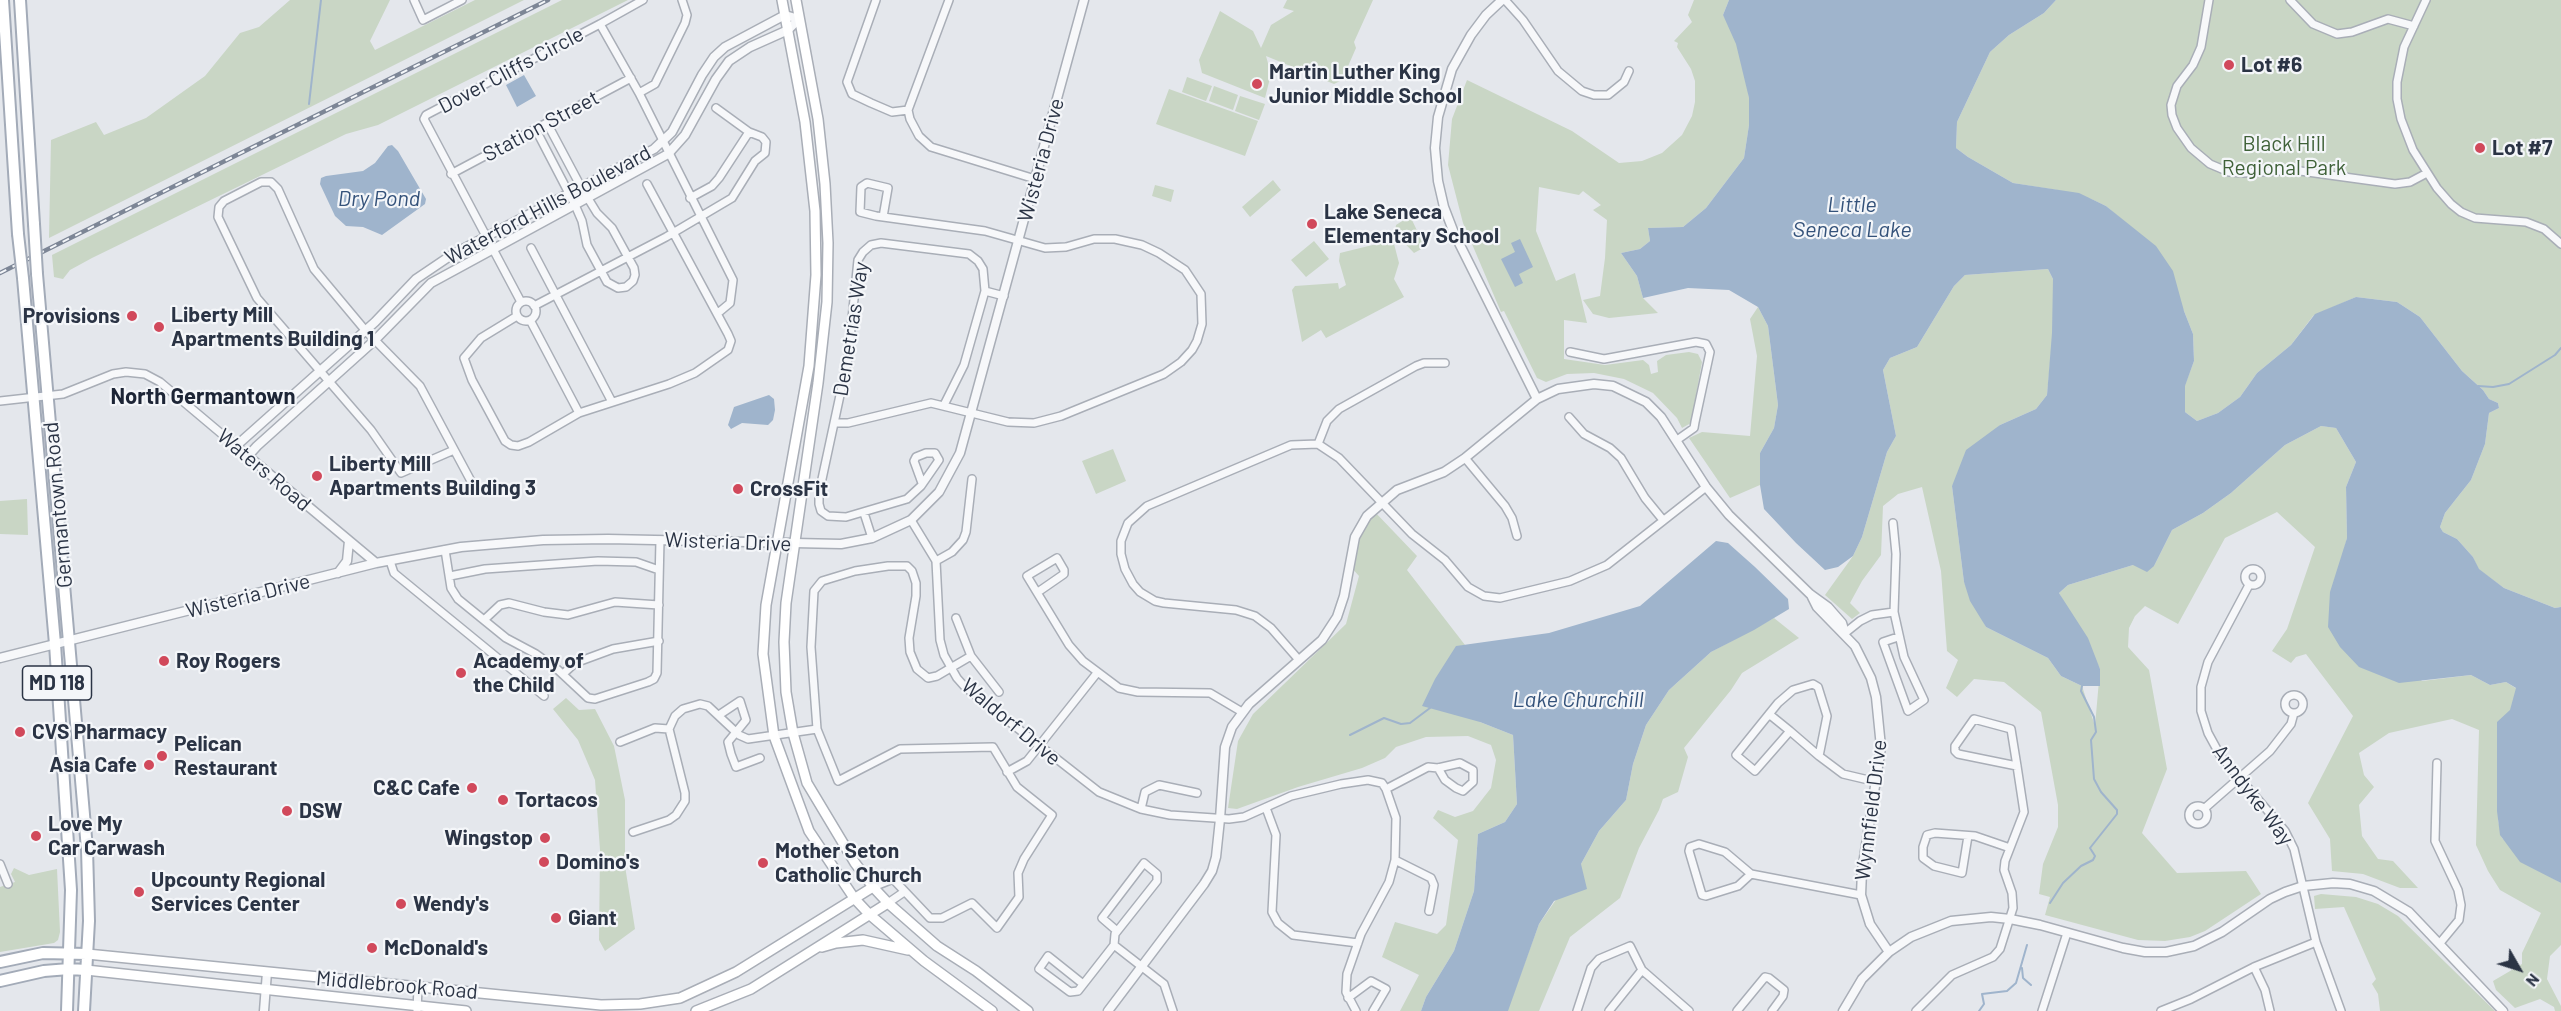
<!DOCTYPE html>
<html>
<head>
<meta charset="utf-8">
<style>
  body { margin:0 }
  #map { position:relative; width:2561px; height:1011px; overflow:hidden; background:#e4e7ec; font-family:Barlow,sans-serif }
  canvas { display:block }
  .north { position:absolute; left:2489px; top:939px; width:60px; height:60px; -webkit-text-stroke:4px #f4f6f9; paint-order:stroke; rotate:129deg; font-size:16px; font-weight:700; line-height:24px; text-align:center; color:#2b3445 }
  .north::after { content:''; display:block; margin:auto; width:21px; height:27px; background:#2b3445; clip-path:polygon(50% 0,100% 100%,50% 72%,0 100%) }
</style>
</head>
<body>
<div id="map">
<canvas width="2561" height="1011"></canvas>
<div class="north">N</div>
</div>
<script>
const ctx = document.querySelector('canvas').getContext('2d');
ctx.lineJoin = 'round';
function fill(path, color) { ctx.fillStyle = color; ctx.fill(path, 'evenodd'); }
const poly = rows => new Path2D(rows.map(r => 'M' + r).join(''));
function stroke(path, color, width, dash) { ctx.strokeStyle = color; ctx.lineWidth = width; ctx.lineCap = dash ? 'butt' : 'round'; ctx.setLineDash(dash || []); ctx.stroke(path); }
function write(font, color, halo, rows, align = 'center') {
  ctx.font = font + ' Barlow,sans-serif'; ctx.lineWidth = 4.5; ctx.setLineDash([]); ctx.textBaseline = 'middle'; ctx.strokeStyle = halo; ctx.fillStyle = color; for (const [text, x, y, turn = 0] of rows) {
    ctx.save(); ctx.translate(x, y); ctx.rotate((+turn || 0) * Math.PI / 180); ctx.textAlign = isNaN(turn) ? turn : align; if (halo) ctx.strokeText(text, 0, 0); ctx.fillText(text, 0, 0); ctx.restore();
  }
}
const green = poly([
  [290,0,390,0,370,41,375,50,475,0,524,0,49,238,51,140,96,122,104,135,146,118,205,76,240,33,259,27],
  [562,0,628,0,378,125,346,134,92,258,70,270,63,279,54,277,52,255],
  [1287,0,1373,0,1354,42,1356,48,1342,80,1334,84,1266,56,1271,74,1265,98,1202,73,1199,60,1220,11,1253,31,1261,48,1271,25,1294,11,1283,8],
  [1694,0,1729,0,1723,15,1742,46,1749,98,1749,125,1744,158,1706,208,1683,227,1648,228,1650,241,1640,249,1621,253,1637,276,1643,298,1658,313,1609,318,1593,314,1583,300,1600,296,1605,258,1607,220,1593,210,1601,205,1583,191,1579,195,1539,187,1536,231,1556,281,1575,273,1587,323,1564,320,1564,359,1605,365,1643,360,1649,365,1651,374,1658,372,1657,361,1666,355,1689,352,1698,354,1702,362,1691,423,1682,428,1677,418,1653,393,1624,379,1594,373,1567,374,1546,382,1537,378,1504,311,1501,312,1463,223,1448,165,1452,119,1467,80,1572,131,1619,163,1642,161,1662,153,1682,135,1692,116,1695,102,1695,81,1691,69,1677,47,1678,43,1674,41,1692,22,1688,15],
  [2056,0,2561,0,2561,607,2555,608,2504,588,2478,569,2473,557,2457,539,2443,532,2440,527,2445,513,2471,480,2485,444,2489,413,2499,408,2498,403,2489,399,2483,390,2462,371,2420,317,2397,302,2356,297,2313,316,2291,345,2257,373,2240,397,2218,413,2197,421,2185,412,2185,385,2194,361,2193,334,2184,311,2129,226,2106,206,2091,199,2057,190,2013,183,1968,157,1956,148,1957,122,1990,52,2009,35,2044,13],
  [1187,77,1212,86,1206,101,1182,92],
  [1214,86,1238,95,1233,110,1209,101],
  [1169,89,1258,121,1245,156,1156,124],
  [1240,96,1265,104,1259,120,1235,111],
  [1273,180,1281,190,1250,217,1242,207],
  [1155,185,1174,190,1171,202,1152,196],
  [1410,216,1425,247,1414,253,1395,233,1396,225],
  [1393,240,1399,263,1394,279,1404,297,1326,338,1321,330,1302,342,1292,290,1295,286,1338,283,1339,289,1346,285,1339,261,1340,253],
  [1314,241,1329,259,1306,277,1291,260],
  [2048,269,2053,279,2053,294,2056,300,2047,395,2036,409,2000,425,1952,486,1964,582,1986,627,2048,658,2061,676,2082,686,2095,726,2100,669,2059,593,2068,585,2133,565,2154,566,2172,530,2203,513,2231,493,2285,445,2321,426,2336,428,2356,462,2346,487,2347,538,2333,595,2422,681,2471,675,2490,685,2506,682,2517,689,2498,820,2502,838,2547,875,2561,883,2561,945,2550,956,2547,979,2561,1006,2561,1011,2555,1011,2554,1007,2540,999,2515,1008,2496,990,2493,981,2522,964,2522,953,2541,913,2500,890,2488,871,2476,845,2479,730,2452,719,2389,733,2359,753,2364,775,2374,787,2359,805,2362,836,2378,859,2393,861,2418,888,2400,888,2363,874,2332,871,2330,839,2308,803,2353,716,2306,654,2296,657,2291,663,2272,651,2287,629,2315,547,2277,512,2225,538,2178,624,2145,606,2135,616,2129,628,2128,647,2149,670,2167,769,2142,833,2177,873,2246,871,2261,894,2205,931,2190,937,2165,941,2138,940,2045,915,2050,897,2039,894,2043,864,2058,827,2058,805,2041,712,2004,682,1974,679,1957,697,1946,688,1958,660,1947,651,1941,571,1922,487,1898,494,1883,506,1881,555,1862,581,1850,603,1860,613,1852,619,1825,595,1853,556,1862,537,1887,452,1896,436,1883,370,1890,358,1917,347,1954,286,1965,275],
  [1758,307,1768,326,1778,405,1774,428,1760,453,1760,485,1730,498,1689,438,1702,432,1750,436,1757,356,1750,319],
  [1113,449,1126,481,1096,494,1082,461],
  [27,499,28,535,0,534,0,501],
  [1373,510,1417,556,1407,570,1465,645,1456,647,1480,722,1513,735,1517,804,1505,822,1478,834,1474,891,1454,951,1426,997,1421,1011,1400,1011,1419,975,1382,957,1395,922,1437,934,1446,925,1458,840,1433,818,1438,810,1455,817,1473,811,1491,788,1496,760,1491,745,1468,736,1426,737,1396,747,1385,758,1362,768,1298,787,1237,809,1228,808,1238,741,1253,714,1346,624,1359,576,1349,565,1355,537],
  [1774,618,1799,638,1742,673,1731,690,1684,748,1688,757,1678,792,1663,799,1659,810,1639,848,1620,898,1570,937,1539,1011,1507,1011,1539,924,1581,864,1599,831,1626,800,1633,764,1646,725,1669,690,1711,652],
  [566,698,579,710,595,709,614,746,625,800,625,866,635,929,605,951,599,940,600,850,595,780,578,740,553,709],
  [14,868,29,875,57,869,60,932,58,940,54,943,0,952,0,887,15,882,11,874],
  [2321,894,2356,897,2378,904,2398,916,2495,1011,2380,1011,2378,994,2372,984,2376,979,2344,907,2315,909,2314,896]
]);
const water = poly([
  [1729,0,2056,0,2044,13,2009,35,1990,52,1957,122,1956,148,1968,157,2013,183,2079,193,2106,206,2156,246,2173,271,2184,311,2193,334,2194,361,2185,386,2185,412,2197,421,2218,413,2240,397,2257,373,2291,345,2315,314,2356,297,2397,302,2420,317,2462,371,2483,390,2489,399,2498,403,2499,408,2489,413,2485,444,2471,480,2445,513,2440,527,2443,532,2457,539,2473,557,2479,569,2504,588,2555,608,2561,607,2561,883,2520,862,2500,835,2497,811,2497,722,2510,710,2516,688,2506,682,2490,685,2471,675,2399,683,2359,667,2340,647,2328,627,2330,592,2347,538,2346,487,2356,462,2336,428,2321,426,2285,445,2231,493,2203,513,2172,530,2154,566,2147,572,2133,565,2068,585,2059,593,2088,638,2100,669,2100,686,2082,686,2061,676,2048,658,1986,627,1970,601,1964,582,1952,486,1966,450,2000,425,2036,409,2047,395,2052,333,2053,279,2048,269,1965,275,1954,286,1917,347,1890,358,1883,370,1896,436,1887,452,1862,537,1853,556,1838,567,1825,570,1796,543,1764,509,1760,485,1760,453,1774,428,1778,405,1768,326,1758,307,1729,290,1688,288,1643,298,1637,276,1621,253,1640,249,1650,241,1648,228,1683,227,1706,208,1744,158,1749,125,1749,98,1736,44,1723,15],
  [524,75,536,96,517,107,506,85],
  [392,145,398,151,426,199,425,204,382,235,363,227,346,226,335,216,320,184,321,178,326,176,363,171,375,163,388,146],
  [1520,239,1533,267,1519,274,1523,283,1515,287,1501,259,1515,252,1511,243],
  [769,395,774,399,775,410,773,420,768,425,742,423,731,429,728,425,734,407],
  [1716,541,1728,543,1755,567,1788,599,1789,609,1754,630,1711,652,1669,690,1646,725,1633,764,1626,800,1599,831,1581,864,1587,889,1554,901,1539,924,1508,1011,1421,1011,1426,997,1454,951,1474,891,1478,834,1505,822,1517,804,1513,735,1480,722,1422,706,1435,679,1456,646,1549,633,1640,606]
]);
const stream = poly([
  [309,104,321,0],
  [2478,386,2493,387,2509,384,2555,355,2561,348],
  [1350,735,1384,718,1401,724,1410,723,1430,708],
  [2050,903,2063,883,2081,866,2093,860,2095,856,2090,848,2117,814,2117,810,2101,792,2094,779,2091,740,2096,732,2094,717,2081,691,2082,686],
  [2022,968,2023,978,2031,985],
  [1979,1011,1984,1004,1982,994,2007,991,2016,983,2027,945]
]);
const minor = poly([
  [414,0,423,20,462,0],
  [876,0,847,82,852,94,871,103,892,112,908,110],
  [949,0,908,110,910,119,919,136,931,147,1035,179],
  [1505,0,1523,20,1558,71,1582,91,1594,95,1608,95,1624,82,1629,71],
  [2209,0,2201,47,2193,65,2177,86,2171,105,2172,115,2177,128,2191,148,2210,164,2229,172,2244,173,2293,170,2395,184,2410,182,2427,173],
  [2290,0,2313,24,2337,34,2352,32,2388,19,2414,26],
  [2426,0,2404,47,2397,82,2397,99,2401,119,2413,150,2437,188,2451,204,2461,212,2475,218,2526,222,2544,229,2561,244],
  [600,24,643,0],
  [639,93,655,84,685,23,687,15,682,0],
  [536,130,575,205,582,221,587,245,607,282,618,288,626,287,633,281,635,275,634,268,612,228,597,213,581,187,547,123],
  [451,174,631,78],
  [690,198,712,186,719,178,749,132],
  [531,248,612,402],
  '516 311a10 10 0 1 1 20 0a10 10 0 1 1-20 0Z',
  [521,302,424,119,426,115,600,24,639,93,733,280,730,303,718,313],
  [534,306,666,237,732,198,755,161,765,153,766,142,762,137,749,132,716,108],
  [517,316,481,338,464,358,472,380,505,441,511,445,518,446,529,442,579,413,669,384,695,373,728,350,731,341,728,334,647,184],
  [530,320,579,413],
  [1570,352,1604,359,1696,342,1706,344,1710,352,1695,422,1694,428,1677,440],
  [0,401,63,394,113,374,126,372,145,374,160,382,236,446],
  [944,405,964,365,985,291],
  [1569,417,1584,434,1610,448,1621,458,1645,498,1663,520],
  [836,423,848,423,931,403,1008,422,1034,423,1061,416,1164,374,1181,362,1192,350,1197,341,1202,324,1201,294,1185,270,1159,253,1142,245,1115,239,1094,239,1066,247,1045,248,985,231,876,216,860,212,861,187,867,183,888,188,883,217],
  [1318,444,1327,421,1339,409,1416,366,1424,363,1445,363],
  [454,450,401,473,371,430,257,298,218,217,219,207,224,201,261,182,271,182,278,189,314,269,365,330,420,386,472,483],
  [1465,458,1505,506,1512,518,1517,536],
  [922,483,914,461,916,457,926,453,935,453,939,460,921,486,907,499,846,517,828,516,821,511,819,504,819,493,848,358,858,260,863,252,871,245,881,243,969,254,978,261,983,269,985,291,1004,296],
  [864,513,872,538],
  [911,520,936,561,940,640,944,655,957,678,965,687,1099,792,1141,809,1170,815,1229,819,1244,817,1291,796,1341,784,1368,780,1382,783,1386,789,1396,818,1395,860,1389,882,1361,934,1347,974,1346,992,1356,1011],
  [1893,523,1896,554,1894,612,1904,657,1924,700,1908,711,1883,642,1898,637],
  [445,550,451,588,458,599,506,638,536,654,557,669,588,698,595,699,648,682,654,679,657,673,660,540],
  [390,561,394,573,544,696],
  [936,561,952,552,963,540,966,532,972,479],
  '2245 577a8 8 0 1 1 16 0a8 8 0 1 1-16 0Z',
  [450,576,485,569,598,561,636,562,659,570],
  [2249,585,2208,662,2201,687,2201,711,2208,733,2220,755,2285,831,2294,849,2316,942,2341,1011],
  [1038,592,1064,574,1064,570,1057,558,1027,576,1069,645,1083,661,1119,688,1138,692,1210,693,1242,712],
  [956,618,971,656,999,692],
  [484,620,500,605,509,603,544,612,568,615,615,602,659,605],
  [1845,633,1860,621,1872,615,1894,612],
  [1299,660,1271,628,1255,616,1236,610,1164,603,1155,601,1140,592,1133,584,1125,569,1121,554,1121,541,1128,523,1147,506,1291,445,1318,444,1339,458,1412,534,1445,560,1468,587,1484,596,1500,598,1570,581,1607,565,1706,487],
  [563,674,575,663,613,649,659,641],
  '2285 704a9 9 0 1 1 18 0a9 9 0 1 1-18 0Z',
  [1769,714,1790,731],
  [719,715,740,701,746,720,728,742,731,754,736,767,760,758],
  [620,742,655,728,669,729],
  [1819,756,1790,731,1755,771,1736,755,1778,703,1793,690,1813,684,1818,687,1827,716,1819,756,1843,774,1877,782],
  [2437,763,2435,841,2458,890,2461,905,2459,920,2440,943],
  [1007,772,1027,761,1097,673],
  [1386,789,1428,767,1438,768,1460,763,1473,770,1473,782,1463,791,1456,788,1445,780,1438,768],
  '2189 815a9 9 0 1 1 18 0a9 9 0 1 1-18 0Z',
  [1266,808,1276,835,1272,912,1278,923,1293,935,1358,943],
  [2205,808,2270,751,2291,724,2294,713],
  [1141,809,1145,792,1159,785,1197,793],
  [633,832,669,820,676,815,685,801,685,793,669,729,675,716,683,709,700,704,708,706,739,735,748,739,817,729],
  [1968,836,1962,873,1934,866,1923,858,1923,847,1927,835,1935,833,1975,836,2010,848],
  [1395,860,1431,878,1434,885,1429,911],
  [0,864,8,884],
  [1751,874,1738,886,1706,896,1702,895,1689,851,1690,847,1699,844,1725,852,1751,874,1861,895],
  [873,887,893,879,930,918,942,918,972,903,997,928,1019,897,1018,873,1024,859,1052,815,1017,787,993,747,900,749,838,781,817,729,811,647,814,591,822,581,855,571,888,566,907,566,912,571,916,583,916,596,909,638,910,652,917,669,928,678,937,676,971,656],
  [888,903,904,892],
  [1114,945,1164,984,1173,1011],
  [2254,967,2265,990,2270,1011],
  [1083,984,1048,956,1039,969,1070,992,1078,991,1114,945,1115,934,1157,881,1157,874,1144,863,1102,918,1117,931],
  [1348,998,1371,981,1386,989,1373,1011],
  [417,1011,418,987],
  [1577,1011,1591,968,1599,959,1630,946,1642,970,1689,1011],
  [1609,1011,1642,970],
  [1737,1011,1765,977,1769,978,1784,990,1783,996,1772,1011],
  [1916,1011,1952,975,1993,957,2000,949,2013,908,2012,893,2004,870,2005,861,2024,812,2017,766,2011,729,1974,719,1955,746,1955,751,1958,754,2017,766],
  [2042,1011,2067,933],
  [2161,1011,2191,999,2254,967,2316,942]
]);
const tertiary = poly([
  [1502,0,1486,15,1471,35,1452,69,1438,117,1435,148,1438,181,1444,207,1454,233,1537,399],
  [248,456,257,446,375,340,431,283,668,154,685,135,716,79,729,61,750,47,788,30,799,19],
  [376,563,236,446,375,322,416,279,453,254,654,149,672,132,702,75,714,57,725,47,785,15,799,19],
  [338,573,347,561,349,541],
  [1812,597,1817,607,1855,646,1871,678,1876,697,1881,747,1862,871,1861,895,1870,924,1889,952],
  [0,658,376,563,461,547,543,540,608,539,841,544,872,538,911,520,939,492,960,453,1084,0],
  [264,1011,267,972],
  [1108,1011,1204,884,1212,871,1216,857,1220,819,1225,747,1232,727,1249,704,1322,640,1337,617,1344,596,1355,537,1367,516,1397,490,1444,472,1465,458,1537,399,1558,389,1594,384,1613,386,1646,402,1661,417,1706,487,1729,515,1810,594,1828,607,1842,623,1845,633],
  [1843,1011,1862,979,1889,952,1911,937,1951,921,1991,917,2010,919,2040,925,2123,948,2145,952,2166,952,2194,946,2222,932,2270,899,2285,892,2303,886,2333,883,2350,884,2374,891,2409,912,2503,1011]
]);
const secondary = poly([
  [782,0,805,122,815,211,816,275,809,366,766,605,763,654,774,736,809,831,854,898,869,914,924,961,992,1011],
  [796,0,818,119,825,184,828,243,827,302,818,383,786,603,784,642,786,692,793,733,807,783,855,863,873,887,888,903,937,946,976,971,1028,1011],
  [822,947,836,943,863,940,908,950],
  [87,954,601,1005,640,1004,680,998,736,972,873,887],
  [86,970,466,1011],
  [696,1011,751,989,888,903]
]);
const primary = poly([
  [3,0,18,234],
  [20,0,34,224],
  [37,274,87,849,89,921,84,1011],
  [23,278,55,644,71,890,67,1011],
  [0,962,43,953,87,954],
  [0,981,44,971,69,969,86,970]
]);
const rail = poly([
  [0,273,548,0]
]);
const primaryBridge = poly([
  [34,224,37,274],
  [18,234,23,278]
]);
const markers = [
  [2229,65,6,"#d1495b"],
  [1257,84,6,"#d1495b"],
  [2480,148,6,"#d1495b"],
  [1312,224,6,"#d1495b"],
  [132,316,6,"#d1495b"],
  [159,327,6,"#d1495b"],
  [317,476,6,"#d1495b"],
  [738,489,6,"#d1495b"],
  [164,661,6,"#d1495b"],
  [461,673,6,"#d1495b"],
  [20,732,6,"#d1495b"],
  [162,756,6,"#d1495b"],
  [149,765,6,"#d1495b"],
  [472,788,6,"#d1495b"],
  [503,800,6,"#d1495b"],
  [287,811,6,"#d1495b"],
  [36,836,6,"#d1495b"],
  [545,838,6,"#d1495b"],
  [544,862,6,"#d1495b"],
  [763,863,6,"#d1495b"],
  [139,892,6,"#d1495b"],
  [401,904,6,"#d1495b"],
  [556,918,6,"#d1495b"],
  [372,948,6,"#d1495b"]
];
const shields = [
  [57,683,69]
];
const shieldNames = [
  ["MD 118",57,683]
];
const poiNames = [
  ["Lot #6",2241,65],
  ["Martin Luther King",1269,72],
  ["Junior Middle School",1269,96],
  ["Lot #7",2492,148],
  ["Lake Seneca",1324,212],
  ["Elementary School",1324,236],
  ["Liberty Mill",171,315],
  ["Apartments Building 1",171,339],
  ["Provisions",120,316,"right"],
  ["Liberty Mill",329,464],
  ["Apartments Building 3",329,488],
  ["CrossFit",750,489],
  ["Roy Rogers",176,661],
  ["Academy of",473,661],
  ["the Child",473,685],
  ["CVS Pharmacy",32,732],
  ["Pelican",174,744],
  ["Restaurant",174,768],
  ["Asia Cafe",137,765,"right"],
  ["C&C Cafe",460,788,"right"],
  ["Tortacos",515,800],
  ["DSW",299,811],
  ["Love My",48,824],
  ["Car Carwash",48,848],
  ["Wingstop",533,838,"right"],
  ["Mother Seton",775,851],
  ["Catholic Church",775,875],
  ["Domino's",556,862],
  ["Upcounty Regional",151,880],
  ["Services Center",151,904],
  ["Wendy's",413,904],
  ["Giant",568,918],
  ["McDonald's",384,948]
];
const streetNames = [
  ["Dover Cliffs Circle",511,70,-28],
  ["Station Street",541,126,-28],
  ["Wisteria Drive",1041,160,-75],
  ["Waterford Hills Boulevard",548,205,-28],
  ["Demetrias Way",851,329,-81],
  ["Waters Road",264,470,40],
  ["Germantown Road",58,505,-95],
  ["Wisteria Drive",728,542,2],
  ["Wisteria Drive",248,596,-14],
  ["Waldorf Drive",1011,722,40],
  ["Anndyke Way",2253,795,53],
  ["Wynnfield Drive",1871,810,-83],
  ["Middlebrook Road",397,985,5]
];
const parkNames = [
  ["Black Hill",2284,144],
  ["Regional Park",2284,168]
];
const waterNames = [
  ["Dry Pond",379,199],
  ["Little",1852,205],
  ["Seneca Lake",1852,230],
  ["Lake Churchill",1578,700]
];
const neighbourhoodNames = [
  ["North Germantown",203,397]
];
fill(green, '#c9d6c5');
fill(water, '#9fb4cc');
stroke(stream, '#9fb4cc', 2);
stroke(minor, '#a9aeb7', 10);
stroke(tertiary, '#a9aeb7', 11);
stroke(secondary, '#a9aeb7', 12);
stroke(primary, '#a3abb8', 14);
stroke(minor, '#f7f8fa', 7);
stroke(tertiary, '#f7f8fa', 8);
stroke(secondary, '#fff', 9);
stroke(primary, '#fff', 10);
stroke(rail, '#7d8696', 4.5);
stroke(rail, '#f4f6f9', 2, [7]);
stroke(primaryBridge, '#a3abb8', 14, []);
stroke(primaryBridge, '#fff', 10);
for (const [x, y, r, color] of markers) { const dot = new Path2D(); dot.arc(x, y, r, 0, 2 * Math.PI); ctx.fillStyle = color; ctx.fill(dot); stroke(dot, '#f4f6f9', 2); }
for (const [x, y, w] of shields) { const box = new Path2D(); box.roundRect(x - w / 2, y - 17, w, 34, 4.5); ctx.fillStyle = '#f4f6f9'; ctx.fill(box); stroke(box, '#2b3445', 1.5); }
write('bold 20px', '#2b3445', null, shieldNames);
write('bold 21px', '#2b3445', '#f4f6f9', poiNames, 'left');
write('21px', '#2b3445', '#f4f6f9', streetNames);
write('21px', '#3f6138', '#f4f6f9', parkNames);
write('italic 22px', '#34527a', '#f4f6f9', waterNames);
write('bold 22px', '#1d2536', '#f4f6f9', neighbourhoodNames);
</script>
</body>
</html>
